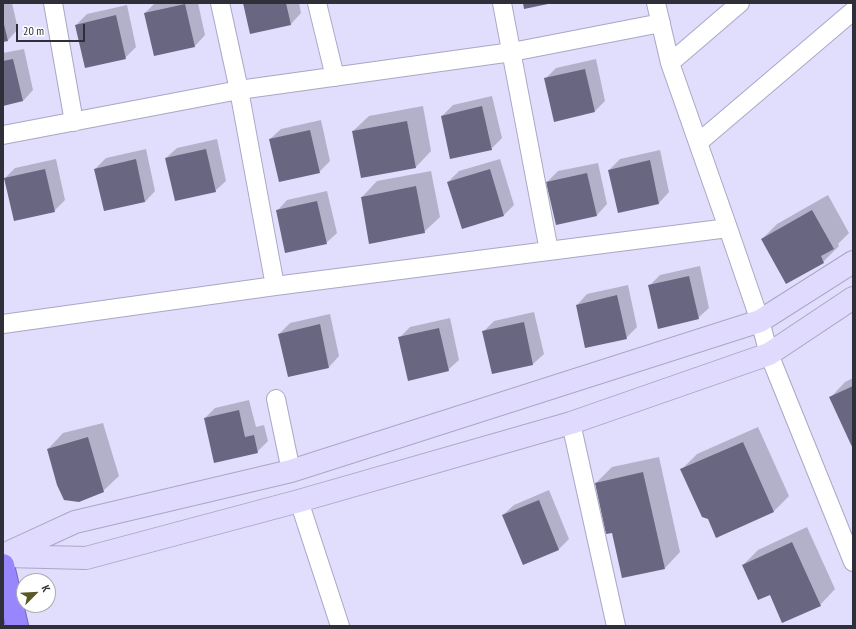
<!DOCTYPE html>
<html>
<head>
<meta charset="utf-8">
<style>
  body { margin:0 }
  #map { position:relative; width:856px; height:629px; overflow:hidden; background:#e0defc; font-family:"PT Sans Narrow",sans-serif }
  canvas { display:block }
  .frame { position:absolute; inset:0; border:4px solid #2f2f3a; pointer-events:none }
  .north { position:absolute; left:16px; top:573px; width:40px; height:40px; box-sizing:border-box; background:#fff; border:1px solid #acacb0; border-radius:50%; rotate:66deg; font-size:11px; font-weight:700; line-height:16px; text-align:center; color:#2f2f3a }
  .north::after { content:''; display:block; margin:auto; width:14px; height:18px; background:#5a5926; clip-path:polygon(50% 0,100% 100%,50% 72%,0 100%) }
  .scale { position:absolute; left:16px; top:24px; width:69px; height:18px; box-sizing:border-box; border:2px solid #2f2f3a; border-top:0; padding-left:5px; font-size:12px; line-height:14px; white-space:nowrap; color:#2f2f3a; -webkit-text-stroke:3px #fff; paint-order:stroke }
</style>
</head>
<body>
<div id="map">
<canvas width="856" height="629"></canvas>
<div class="frame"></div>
<div class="north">K</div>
<div class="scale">20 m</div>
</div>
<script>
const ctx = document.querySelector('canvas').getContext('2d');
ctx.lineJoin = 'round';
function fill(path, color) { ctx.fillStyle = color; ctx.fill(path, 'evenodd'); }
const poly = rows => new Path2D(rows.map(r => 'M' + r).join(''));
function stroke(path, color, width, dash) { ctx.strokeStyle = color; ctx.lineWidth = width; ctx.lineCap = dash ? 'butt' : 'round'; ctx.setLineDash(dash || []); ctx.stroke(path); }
const shadow = poly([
  [3,3,12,3,18,29,8,40,3,41],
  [155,3,198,3,205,35,195,46,145,13],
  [244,3,299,3,301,13,291,24,251,33],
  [127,5,136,47,125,58,76,25,87,14],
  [24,49,33,90,23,101,3,105,3,53],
  [596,59,605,101,595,111,545,79,556,68],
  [492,96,502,138,491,149,442,116,453,105],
  [423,106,431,151,416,167,353,131,369,116],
  [321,120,330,161,319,172,270,139,281,129],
  [217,139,226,181,215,191,166,158,177,148],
  [146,149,155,191,145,202,95,169,106,158],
  [660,150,669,192,659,203,619,211,609,170,620,159],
  [56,159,65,200,54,211,5,178,15,168],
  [500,159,514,205,504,215,448,182,459,171],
  [598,163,607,204,597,215,547,182,558,171],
  [431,171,440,217,424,232,362,197,377,181],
  [327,191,337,233,326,243,277,211,287,200],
  [828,195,849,233,838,244,839,246,823,262,762,239,777,224],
  [700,266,709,308,698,318,649,286,660,275],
  [628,285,637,327,626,338,577,305,587,294],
  [534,312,544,354,533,364,493,373,484,331,494,321],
  [330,314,339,356,329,367,279,334,290,323],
  [450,318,459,360,448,370,399,338,410,327],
  [853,378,853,446,830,398,845,382],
  [249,400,256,427,264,425,268,441,257,452,205,418,215,408],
  [103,423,119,476,103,491,48,449,63,433],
  [758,427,789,496,774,511,717,536,709,518,682,469,697,454],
  [659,457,680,552,665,568,613,532,596,483,612,467],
  [549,490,569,539,559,549,523,564,503,515,514,505],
  [807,527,835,589,820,605,770,593,743,565,758,550]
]);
const building = poly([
  [243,3,286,3,291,25,250,34],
  [523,3,548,3,548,4,524,9],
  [185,4,195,47,154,56,144,13],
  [116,15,126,59,85,68,75,25],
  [3,20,8,41,3,42],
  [13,59,23,101,3,106,3,61],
  [585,69,595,112,554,122,544,78],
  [482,106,492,150,450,159,441,116],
  [407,121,416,168,361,178,352,131],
  [310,130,320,173,279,182,269,139],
  [206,149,216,192,175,201,165,158],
  [136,159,145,202,104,211,94,169],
  [650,160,659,204,618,213,608,170],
  [45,169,55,212,14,221,4,178],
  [490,169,504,216,462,229,447,182],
  [587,173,597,216,556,225,546,182],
  [416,186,425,233,369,244,361,197],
  [317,201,327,244,285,253,276,210],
  [812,210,834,249,821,256,824,263,786,284,761,239],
  [689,276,699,319,658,329,648,285],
  [617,295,627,339,585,348,576,305],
  [524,322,533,365,492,374,482,331],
  [320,324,329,368,288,377,278,334],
  [439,328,449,371,408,381,398,337],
  [853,386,853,449,829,397],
  [239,410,245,437,254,435,258,453,214,463,204,418],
  [88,437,104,492,79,502,64,500,57,485,47,449],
  [743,442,774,512,716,538,708,519,702,517,680,469],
  [643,472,665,569,622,578,612,533,606,534,595,483],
  [539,500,559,550,523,565,502,515],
  [792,542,821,606,782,623,770,595,758,600,742,565]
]);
const street = poly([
  [53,3,74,122],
  [220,3,239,90,512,52,661,23],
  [317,3,335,77],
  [502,3,549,251],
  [656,3,670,63,728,228,760,321,769,354,853,562],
  [670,63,740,3],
  [3,135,239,90,275,286,728,228],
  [699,142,853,11],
  [3,324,275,286],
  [276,399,291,471],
  [571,423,616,626],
  [299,501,340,626]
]);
const secondary = poly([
  [3,555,75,522,291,471,760,321,853,262],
  [6,556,86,558,299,501,571,423,769,354,853,298]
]);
const highway = poly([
  [3,565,17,626]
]);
fill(shadow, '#0003');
fill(building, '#686680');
stroke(street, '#a9a7c4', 20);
stroke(secondary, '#a9a7c4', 24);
stroke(highway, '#7368b9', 24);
stroke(street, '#fff', 18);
stroke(secondary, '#e0dbfe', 22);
stroke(highway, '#9886fd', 22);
</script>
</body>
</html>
